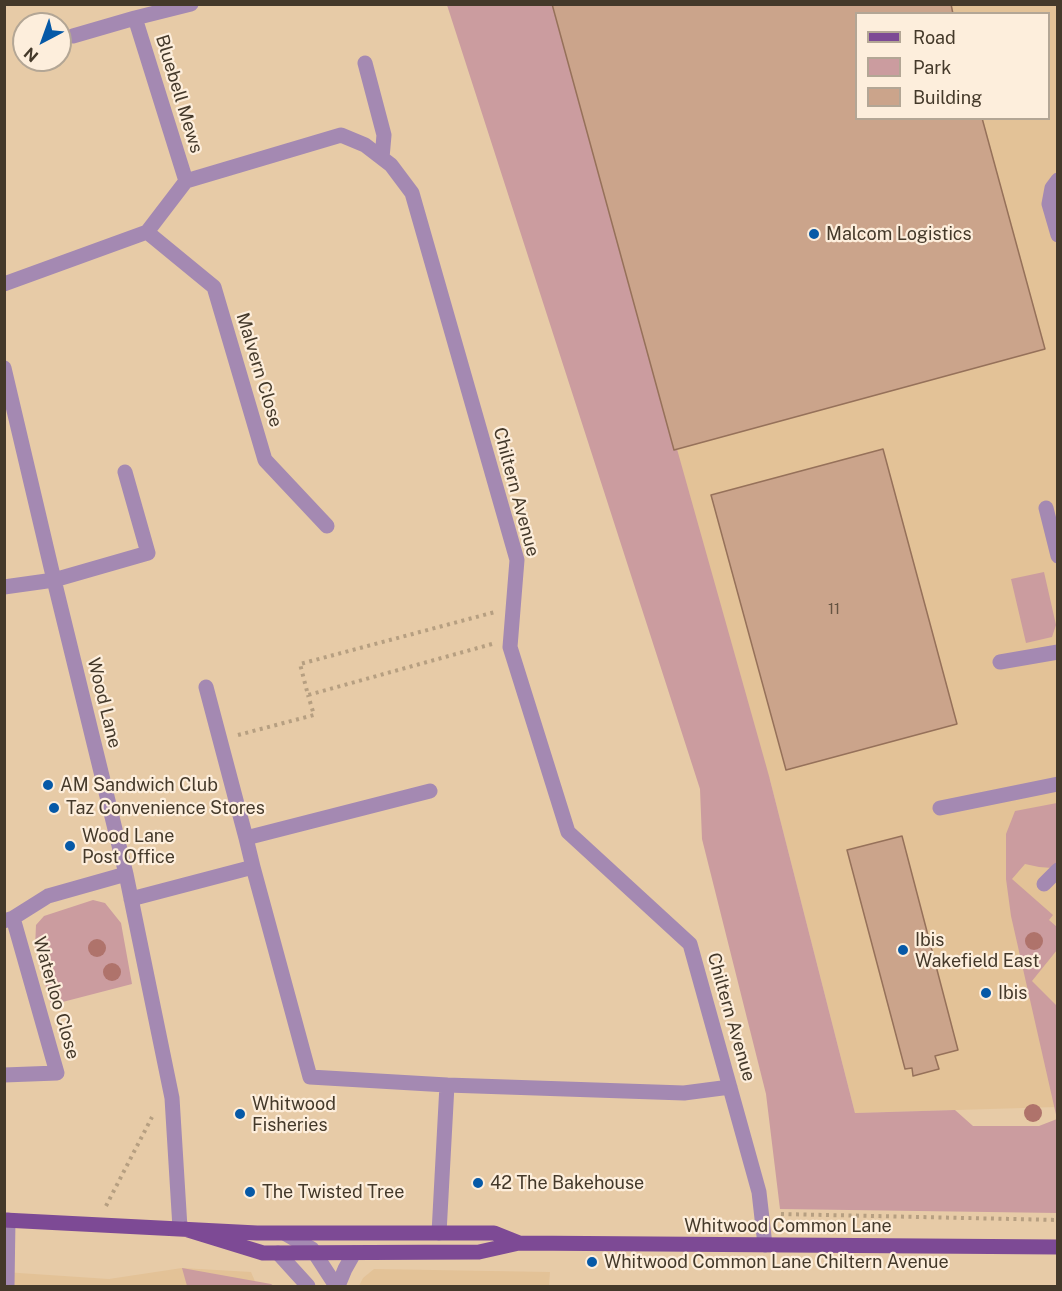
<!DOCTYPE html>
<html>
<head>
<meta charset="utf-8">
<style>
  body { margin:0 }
  #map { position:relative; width:1062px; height:1291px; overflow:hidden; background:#e7cba7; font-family:"Public Sans",sans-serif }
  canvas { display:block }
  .frame { position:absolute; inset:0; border:6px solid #44392a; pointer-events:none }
  .legend { position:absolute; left:855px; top:12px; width:195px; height:108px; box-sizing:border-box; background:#fdeedc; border:2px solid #b3a695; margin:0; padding:8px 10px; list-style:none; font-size:18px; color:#44392a }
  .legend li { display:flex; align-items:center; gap:12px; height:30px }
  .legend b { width:30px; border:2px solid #b3a695 }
  .north { position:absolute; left:12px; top:12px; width:60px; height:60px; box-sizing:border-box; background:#fdeedc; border:2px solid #b3a695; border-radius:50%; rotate:221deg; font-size:16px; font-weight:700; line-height:24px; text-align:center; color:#44392a }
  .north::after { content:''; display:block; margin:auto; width:21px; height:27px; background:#0659a7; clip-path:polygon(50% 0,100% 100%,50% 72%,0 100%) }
</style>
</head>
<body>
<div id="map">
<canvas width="1062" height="1291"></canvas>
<div class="frame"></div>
<ul class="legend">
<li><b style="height:8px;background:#7d4a95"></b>Road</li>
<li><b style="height:16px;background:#cb9c9f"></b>Park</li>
<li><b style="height:16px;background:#cba48b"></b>Building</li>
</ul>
<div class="north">N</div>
</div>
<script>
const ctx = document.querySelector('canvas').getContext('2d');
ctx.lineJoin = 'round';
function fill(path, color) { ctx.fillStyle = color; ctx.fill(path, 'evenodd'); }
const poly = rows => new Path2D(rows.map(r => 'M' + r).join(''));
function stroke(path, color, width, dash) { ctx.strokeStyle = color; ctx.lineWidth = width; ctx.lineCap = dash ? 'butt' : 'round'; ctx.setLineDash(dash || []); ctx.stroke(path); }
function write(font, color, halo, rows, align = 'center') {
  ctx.font = font + ' "Public Sans",sans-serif'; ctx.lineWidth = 4.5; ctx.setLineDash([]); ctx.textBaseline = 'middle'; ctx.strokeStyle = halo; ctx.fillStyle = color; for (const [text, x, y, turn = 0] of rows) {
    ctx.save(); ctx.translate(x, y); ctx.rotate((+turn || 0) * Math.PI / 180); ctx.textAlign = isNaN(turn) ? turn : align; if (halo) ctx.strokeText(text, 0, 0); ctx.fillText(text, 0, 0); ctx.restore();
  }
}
const built = poly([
  [447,5,1057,5,1057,1107,855,1113,770,780],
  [856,14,1048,14,1048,118,856,118],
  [182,1268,251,1272,257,1286,5,1286,4,1272,109,1279],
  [374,1269,550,1272,549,1286,359,1286,363,1278]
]);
const green = poly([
  [447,5,552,5,769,776,855,1113,955,1110,973,1126,1039,1126,1057,1119,1011,916,1006,879,1006,834,1015,811,1057,803,1057,863,1052,868,1039,867,1025,864,1012,879,1053,915,1049,920,1057,927,1057,950,1032,981,1057,1006,1057,1213,780,1209,766,1094,702,839,700,789],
  [1044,572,1056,625,1052,637,1026,643,1011,579],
  [93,900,105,903,121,923,132,984,51,1005,35,948,36,925,44,916],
  [182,1268,271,1284,274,1286,187,1286]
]);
const building = poly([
  [552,4,951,4,953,14,856,14,856,118,982,118,1045,349,674,450,552,4],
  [883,449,957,724,786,770,711,495,883,449],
  [902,836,958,1050,935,1056,939,1069,913,1076,912,1068,905,1069,847,850,902,836]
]);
const path = poly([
  [492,644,308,695,300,664,495,612],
  [238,735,314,715,308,695],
  [106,1206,152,1117],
  [781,1214,1058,1220]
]);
const minor = poly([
  [73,36,135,18],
  [365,63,384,135,382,158],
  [1058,180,1052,188,1049,204,1058,235],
  [186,181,135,18,191,4],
  [147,232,214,287,265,460,327,526],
  [4,284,147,232,186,181,341,135,365,145,391,165,412,193,517,560,510,647,568,832,690,944,759,1192,765,1245],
  [4,368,54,580,126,874,172,1098,180,1228],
  [1046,508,1058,556],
  [4,587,54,580,148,553,125,472],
  [1000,662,1058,652],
  [206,687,246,838],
  [940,808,1058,784],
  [253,867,246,838,430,791],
  [1044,884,1058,870],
  [131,899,253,867,310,1077,447,1085],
  [4,921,13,918,48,896,126,874],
  [4,1075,57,1073,13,918],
  [439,1233,447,1085,684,1093,730,1087],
  [286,1234,312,1249,336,1286],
  [278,1253,308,1286],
  [7,1286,8,1220],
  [338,1286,345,1269,354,1253]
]);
const major = poly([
  [4,1220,257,1233,494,1233,519,1243],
  [185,1229,263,1253,479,1252,519,1243,1058,1247]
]);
const trees = [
  [1034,941],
  [97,948],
  [112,972],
  [1033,1113]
];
const markers = [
  [814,234,6,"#0659a7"],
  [48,785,6,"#0659a7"],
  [54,808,6,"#0659a7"],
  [70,846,6,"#0659a7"],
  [903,950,6,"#0659a7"],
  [986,993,6,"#0659a7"],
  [240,1114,6,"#0659a7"],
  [478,1183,6,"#0659a7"],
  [250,1192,6,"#0659a7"],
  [592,1262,6,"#0659a7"]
];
const numberNames = [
  ["11",834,609]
];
const streetNames = [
  ["Bluebell Mews",179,94,73],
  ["Malvern Close",259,370,73],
  ["Chiltern Avenue",516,492,75],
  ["Wood Lane",104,703,76],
  ["Waterloo Close",56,998,74],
  ["Chiltern Avenue",731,1017,74],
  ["Whitwood Common Lane",788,1226]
];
const poiNames = [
  ["Malcom Logistics",826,234],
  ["AM Sandwich Club",60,785],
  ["Taz Convenience Stores",66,808],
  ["Wood Lane",82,836],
  ["Post Office",82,857],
  ["Ibis",915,940],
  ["Wakefield East",915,961],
  ["Ibis",998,993],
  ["Whitwood",252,1104],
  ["Fisheries",252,1125],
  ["42 The Bakehouse",490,1183],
  ["The Twisted Tree",262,1192],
  ["Whitwood Common Lane Chiltern Avenue",604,1262]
];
fill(built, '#e3c297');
fill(green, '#cb9c9f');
fill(building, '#cba48b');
stroke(building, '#96715a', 1.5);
stroke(path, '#b69f81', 4, [3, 4.5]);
stroke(minor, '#a489b2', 15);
stroke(major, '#7d4a95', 15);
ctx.fillStyle = '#af736b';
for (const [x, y] of trees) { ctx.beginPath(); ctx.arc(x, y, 9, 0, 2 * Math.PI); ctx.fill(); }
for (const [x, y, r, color] of markers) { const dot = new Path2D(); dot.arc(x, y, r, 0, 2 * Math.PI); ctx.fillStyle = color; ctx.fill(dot); stroke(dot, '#fdeedc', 2); }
write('15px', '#665442', null, numberNames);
write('18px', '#44392a', '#fdeedc', streetNames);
write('18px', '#44392a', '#fdeedc', poiNames, 'left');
</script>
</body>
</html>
